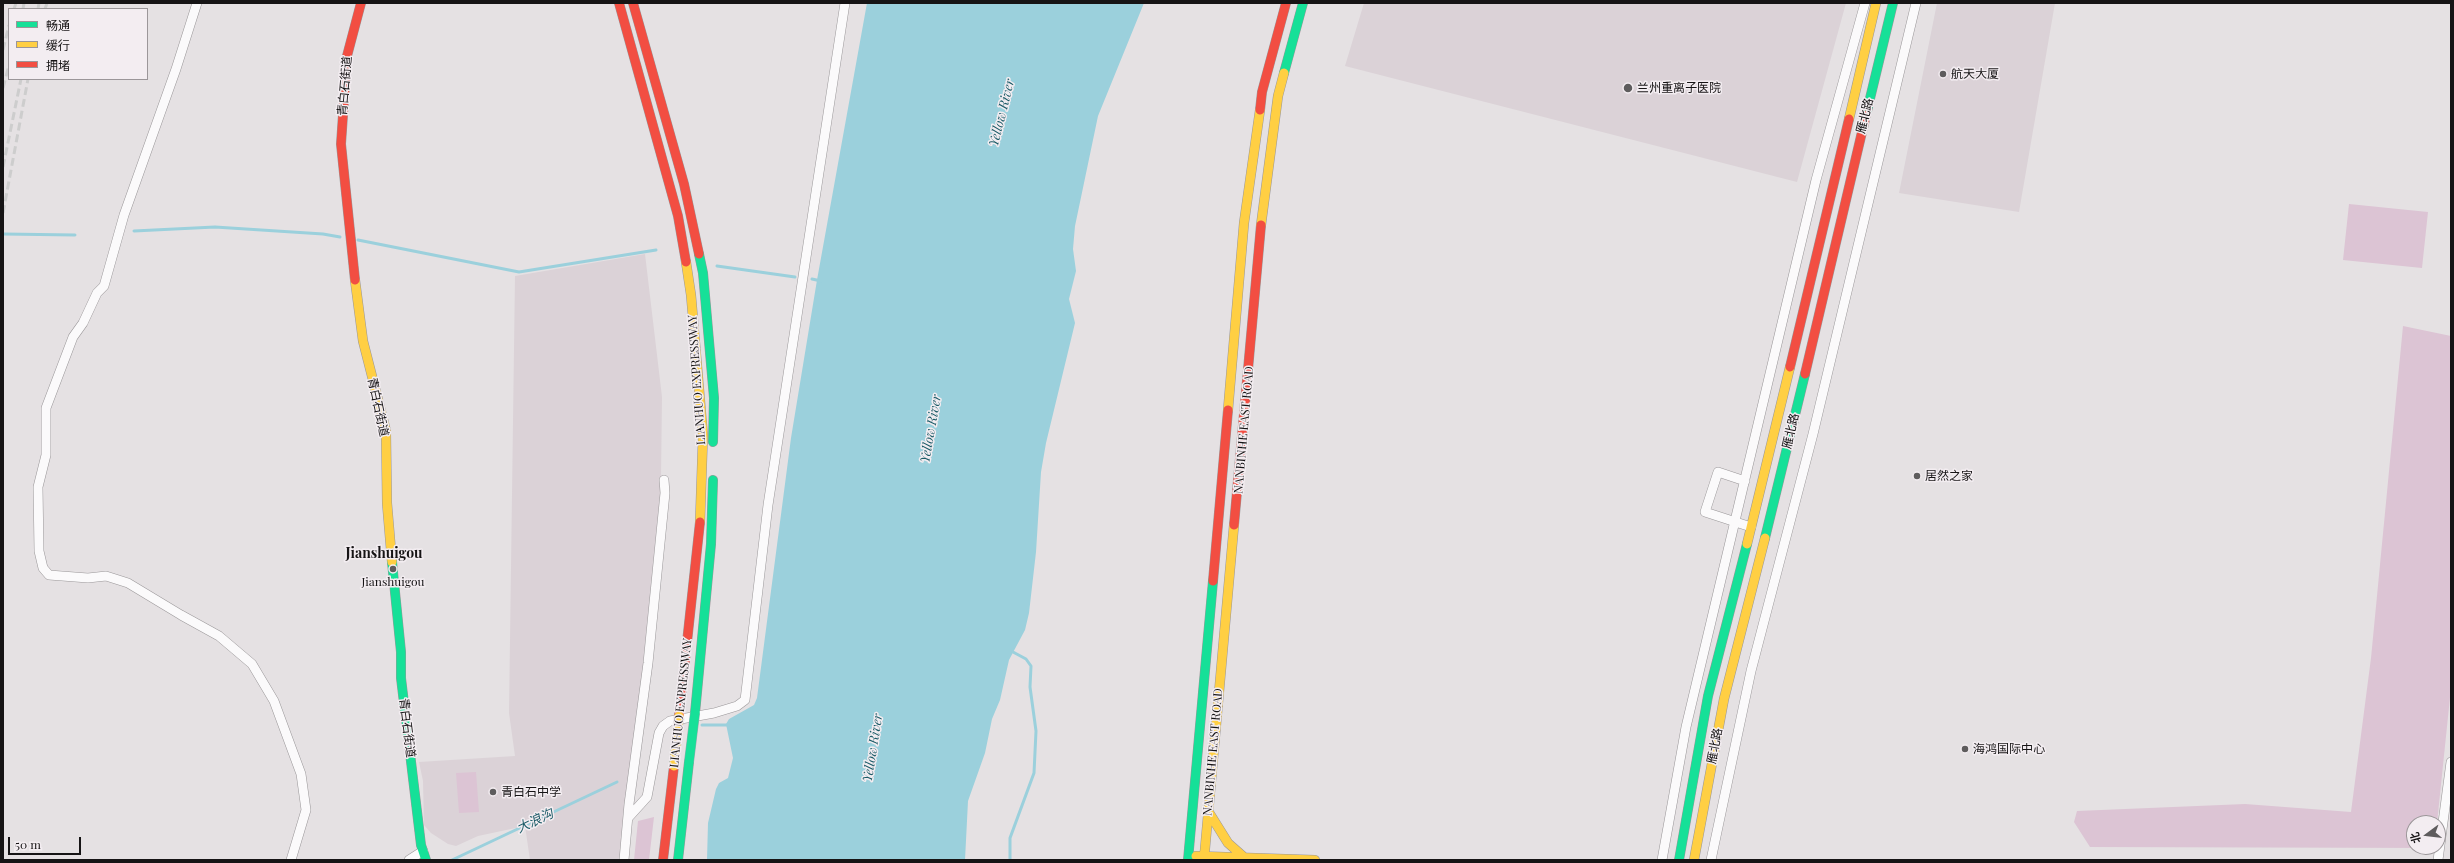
<!DOCTYPE html>
<html>
<head>
<meta charset="utf-8">
<style>
  body { margin:0 }
  #map { position:relative; width:2454px; height:863px; overflow:hidden; background:#e5e1e3; font-family:"Playfair Display","Noto Sans SC",serif }
  canvas { display:block }
  .frame { position:absolute; inset:0; border:4px solid #161415; pointer-events:none }
  .legend { position:absolute; left:8px; top:8px; width:140px; height:72px; box-sizing:border-box; background:#f3edf1; border:1px solid #9b9699; margin:0; padding:5px 7px; list-style:none; font-size:12px; color:#161415 }
  .legend li { display:flex; align-items:center; gap:8px; height:20px }
  .legend b { width:20px; border:1px solid #9b9699 }
  .north { position:absolute; left:2406px; top:815px; width:40px; height:40px; box-sizing:border-box; background:#f3edf1; border:1px solid #9b9699; border-radius:50%; rotate:255deg; font-size:11px; font-weight:700; line-height:16px; text-align:center; color:#161415 }
  .north::after { content:''; display:block; margin:auto; width:14px; height:18px; background:#5e5c5d; clip-path:polygon(50% 0,100% 100%,50% 72%,0 100%) }
  .scale { position:absolute; left:8px; top:837px; width:73px; height:18px; box-sizing:border-box; border:2px solid #161415; border-top:0; padding-left:5px; font-size:12px; line-height:14px; white-space:nowrap; color:#161415; -webkit-text-stroke:3px #f3edf1; paint-order:stroke }
</style>
</head>
<body>
<div id="map">
<canvas width="2454" height="863"></canvas>
<div class="frame"></div>
<ul class="legend">
<li><b style="height:5px;background:#16e098"></b>畅通</li>
<li><b style="height:5px;background:#ffcf43"></b>缓行</li>
<li><b style="height:5px;background:#f24e42"></b>拥堵</li>
</ul>
<div class="north">北</div>
<div class="scale">50 m</div>
</div>
<script>
const ctx = document.querySelector('canvas').getContext('2d');
ctx.lineJoin = 'round';
function fill(path, color) { ctx.fillStyle = color; ctx.fill(path, 'evenodd'); }
const poly = rows => new Path2D(rows.map(r => 'M' + r).join(''));
function stroke(path, color, width, dash) { ctx.strokeStyle = color; ctx.lineWidth = width; ctx.lineCap = dash ? 'butt' : 'round'; ctx.setLineDash(dash || []); ctx.stroke(path); }
function write(font, color, halo, rows, align = 'center') {
  ctx.font = font + ' "Playfair Display","Noto Sans SC",serif'; ctx.lineWidth = 3; ctx.setLineDash([]); ctx.textBaseline = 'middle'; ctx.strokeStyle = halo; ctx.fillStyle = color; for (const [text, x, y, turn = 0] of rows) {
    ctx.save(); ctx.translate(x, y); ctx.rotate((+turn || 0) * Math.PI / 180); ctx.textAlign = isNaN(turn) ? turn : align; if (halo) ctx.strokeText(text, 0, 0); ctx.fillText(text, 0, 0); ctx.restore();
  }
}
const built = poly([
  [1364,3,1846,3,1797,182,1345,66],
  [1937,3,2055,3,2019,212,1899,193],
  [645,254,662,397,660,556,627,860,530,860,525,826,478,836,456,846,448,844,431,833,424,825,423,781,419,762,515,756,509,713,515,276]
]);
const green = poly([
  [2349,204,2428,212,2422,268,2343,260],
  [2403,326,2451,336,2451,688,2437,823,2414,823,2414,847,2435,848,2090,847,2074,822,2077,811,2245,804,2351,812,2371,658],
  [476,772,479,812,459,813,456,773],
  [654,817,649,860,634,860,638,821]
]);
const water = poly([
  [867,3,1144,3,1098,116,1075,226,1073,249,1076,271,1069,299,1075,323,1046,443,1041,472,1036,552,1029,613,1025,630,1009,660,1000,700,992,719,985,753,968,801,965,860,707,860,708,823,716,789,719,783,728,778,733,758,726,724,729,719,754,705,757,698,791,438,817,280]
]);
const stream = poly([
  [134,231,215,227,323,234,340,237],
  [3,234,75,235],
  [358,240,519,272,656,250],
  [717,266,795,277],
  [812,279,821,281],
  [702,725,728,725],
  [452,860,617,782],
  [1010,860,1010,838,1034,773,1036,731,1030,687,1031,666,1026,659,1013,652]
]);
const street = poly([
  [197,3,176,69,124,215,104,286,97,293,83,323,73,337,46,408,46,455,38,487,39,551,43,568,49,575,88,578,106,576,128,583,181,615,219,636,252,664,274,701,301,774,306,810,291,860],
  [1745,481,1718,472,1705,512,1751,527],
  [628,818,647,797,659,733,663,726,670,721,714,713,737,706,745,700,768,505,845,3],
  [409,860,423,851],
  [624,860,629,804,648,663,665,493,664,480],
  [1662,860,1686,727,1816,180,1865,3],
  [1711,860,1751,671,1813,434,1916,3],
  [2438,860,2451,762]
]);
const fast = poly([
  [1284,73,1303,3],
  [1866,115,1893,3],
  [699,254,703,273,714,398,713,442],
  [1765,538,1805,374],
  [392,562,401,652,401,678,421,845,426,860],
  [695,713,711,544,713,480],
  [678,860,689,762],
  [1188,860,1213,581],
  [1679,860,1708,696,1747,544]
]);
const slow = poly([
  [1849,119,1876,3],
  [1261,225,1278,96,1284,73],
  [686,262,691,295,703,435,700,522],
  [355,280,363,341,386,431,387,503,392,562],
  [1228,410,1244,223,1260,110],
  [1747,544,1790,367],
  [1208,811,1228,843,1245,858],
  [1196,856,1315,860],
  [1204,860,1234,525],
  [1694,860,1724,699,1765,538]
]);
const jam = poly([
  [619,3,678,216,686,262],
  [633,3,684,184,699,254],
  [1260,110,1262,92,1286,3],
  [355,280,341,144,347,56,361,3],
  [1790,367,1849,119],
  [1805,374,1866,115],
  [1234,525,1261,225],
  [1213,581,1228,410],
  [679,716,700,522],
  [663,860,674,766]
]);
const rail = poly([
  [14,9,16,3],
  [23,9,24,3],
  [38,9,39,3],
  [45,9,47,3],
  [3,50,9,25],
  [3,88,9,65],
  [3,167,21,79],
  [3,213,28,79]
]);
const fastBridge = poly([
  [689,762,695,713]
]);
const slowBridge = poly([
  [674,766,679,716]
]);
const markers = [
  [1943,74,4,"#5e5c5d"],
  [1628,88,5,"#5e5c5d"],
  [1917,476,4,"#5e5c5d"],
  [393,569,4,"#5e5c5d"],
  [1965,749,4,"#5e5c5d"],
  [493,792,4,"#5e5c5d"]
];
const poiNames = [
  ["航天大厦",1951,74],
  ["兰州重离子医院",1637,88],
  ["居然之家",1925,476],
  ["Jianshuigou",393,582,"center"],
  ["海鸿国际中心",1973,749],
  ["青白石中学",501,792]
];
const streetNames = [
  ["青白石街道",345,86,-85],
  ["雁北路",1865,116,-76],
  ["LIANHUO EXPRESSWAY",697,380,-94],
  ["青白石街道",378,407,78],
  ["NANBINHE EAST ROAD",1244,430,-85],
  ["雁北路",1791,431,-77],
  ["LIANHUO EXPRESSWAY",681,703,-84],
  ["青白石街道",407,728,83],
  ["雁北路",1715,746,-79],
  ["NANBINHE EAST ROAD",1213,752,-85]
];
const waterNames = [
  ["Yellow River",1002,113,-76],
  ["Yellow River",931,429,-80],
  ["Yellow River",873,748,-81],
  ["大浪沟",535,821,-25]
];
const quarterNames = [
  ["Jianshuigou",384,554]
];
fill(built, '#dbd2d7');
fill(green, '#dcc4d4');
fill(water, '#9bd0dc');
stroke(stream, '#9bd0dc', 3);
stroke(street, '#9a9799', 10);
stroke(fast, '#9a9799', 10);
stroke(slow, '#9a9799', 10);
stroke(jam, '#9a9799', 10);
stroke(street, '#fbfafb', 9);
stroke(fast, '#16e098', 9);
stroke(slow, '#ffcf43', 9);
stroke(jam, '#f24e42', 9);
stroke(rail, '#cdcdcd', 3, [8, 4]);
stroke(fastBridge, '#96a9ae', 10, []);
stroke(slowBridge, '#96a9ae', 10, []);
stroke(fastBridge, '#16e098', 9);
stroke(slowBridge, '#ffcf43', 9);
for (const [x, y, r, color] of markers) { const dot = new Path2D(); dot.arc(x, y, r, 0, 2 * Math.PI); ctx.fillStyle = color; ctx.fill(dot); stroke(dot, '#f3edf1', 1.5); }
write('12px', '#161415', '#f3edf1', poiNames, 'left');
write('12px', '#161415', '#f3edf1', streetNames);
write('italic 13px', '#1b5b67', '#f3edf1', waterNames);
write('bold 14px', '#161415', '#f3edf1', quarterNames);
</script>
</body>
</html>
